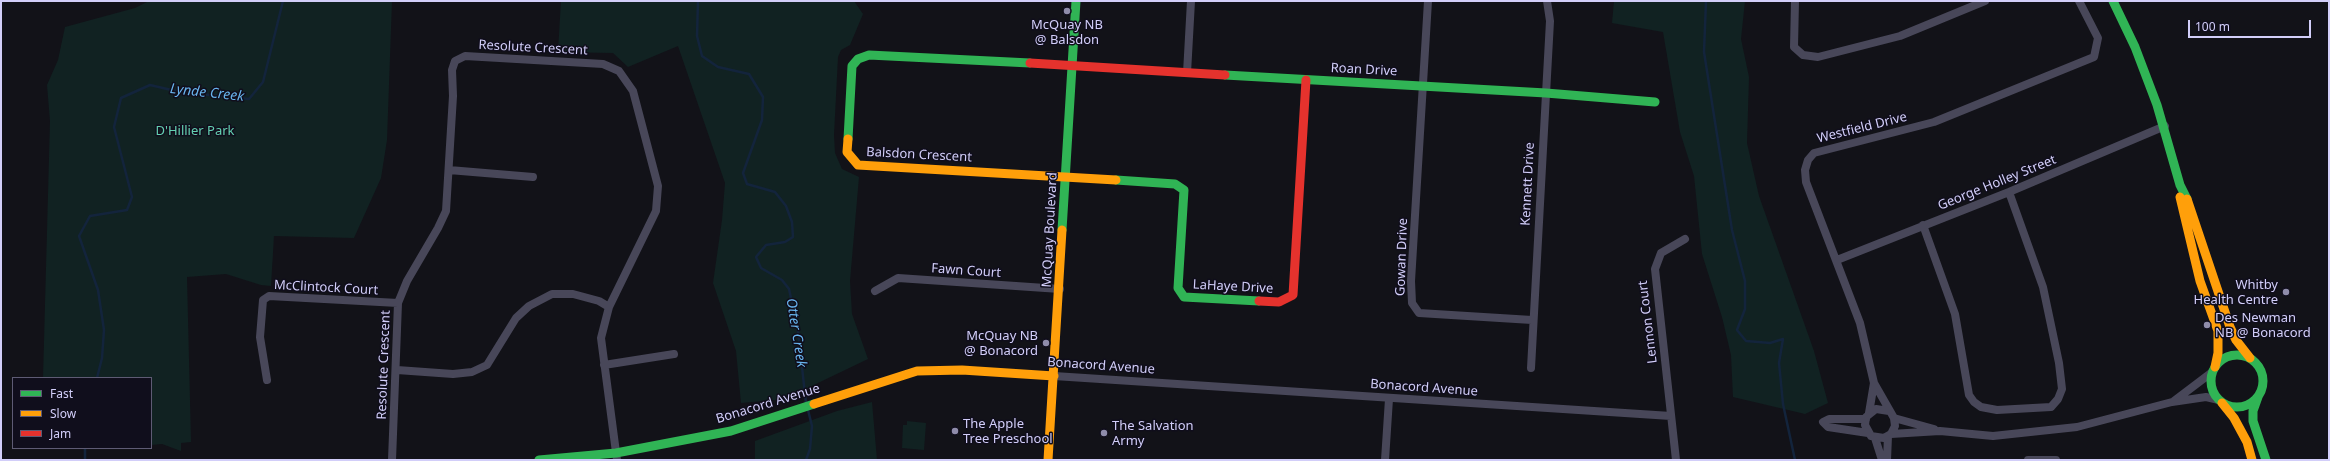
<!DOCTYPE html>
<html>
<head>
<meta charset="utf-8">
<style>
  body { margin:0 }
  #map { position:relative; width:2330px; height:461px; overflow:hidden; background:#121218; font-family:"Noto Sans",sans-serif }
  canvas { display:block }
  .frame { position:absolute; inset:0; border:2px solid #d2cef9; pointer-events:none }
  .legend { position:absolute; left:12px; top:377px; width:140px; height:72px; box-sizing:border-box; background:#100e1c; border:1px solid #5e5b74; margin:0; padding:5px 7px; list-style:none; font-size:12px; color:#d2cef9 }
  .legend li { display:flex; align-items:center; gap:8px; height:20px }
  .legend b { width:20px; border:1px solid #5e5b74 }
  .scale { position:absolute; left:2188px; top:20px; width:123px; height:18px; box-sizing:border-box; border:2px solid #d2cef9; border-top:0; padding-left:5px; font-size:12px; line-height:14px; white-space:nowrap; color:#d2cef9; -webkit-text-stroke:3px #100e1c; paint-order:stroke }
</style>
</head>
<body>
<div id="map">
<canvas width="2330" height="461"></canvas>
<div class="frame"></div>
<ul class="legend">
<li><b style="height:5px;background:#30b455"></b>Fast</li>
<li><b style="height:5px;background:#ff9f0a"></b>Slow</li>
<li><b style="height:5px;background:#e5322d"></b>Jam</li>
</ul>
<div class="scale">100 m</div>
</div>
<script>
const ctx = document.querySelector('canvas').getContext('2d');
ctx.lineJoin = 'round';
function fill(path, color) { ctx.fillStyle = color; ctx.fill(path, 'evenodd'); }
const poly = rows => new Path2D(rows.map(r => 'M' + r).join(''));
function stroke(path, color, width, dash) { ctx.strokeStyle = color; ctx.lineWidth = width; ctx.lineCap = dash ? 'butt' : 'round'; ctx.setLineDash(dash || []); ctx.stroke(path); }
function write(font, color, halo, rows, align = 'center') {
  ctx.font = font + ' "Noto Sans",sans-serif'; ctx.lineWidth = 3; ctx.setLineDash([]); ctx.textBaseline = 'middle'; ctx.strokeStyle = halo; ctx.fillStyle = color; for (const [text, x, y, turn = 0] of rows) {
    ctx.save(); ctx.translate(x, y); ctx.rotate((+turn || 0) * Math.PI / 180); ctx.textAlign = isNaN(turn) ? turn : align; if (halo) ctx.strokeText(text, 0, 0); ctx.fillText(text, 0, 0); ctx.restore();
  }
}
const green = poly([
  [149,1,392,1,387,140,381,178,354,238,274,236,271,286,261,285,226,274,187,277,191,442,181,443,181,451,162,444,151,445,151,378,43,378,50,121,47,85,58,60,65,27,135,8],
  [561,1,854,1,863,14,850,45,841,50,838,57,834,135,835,153,842,169,859,177,850,281,852,314,868,359,795,394,775,400,741,403,736,351,713,283,722,220,725,183,678,46,628,67,613,53,558,52],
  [1614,1,1745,1,1741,39,1749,77,1747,143,1759,196,1814,351,1828,403,1805,414,1733,397,1731,355,1722,317,1702,254,1694,176,1680,132,1663,32,1612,23],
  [872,402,877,460,755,460,755,441,837,411],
  [907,421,926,423,924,450,902,448,903,425,907,425]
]);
const stream = poly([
  [698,1,697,36,702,56,718,67,749,74,763,97,762,120,743,173,747,184,775,192,786,206,792,222,793,237,785,242,766,245,756,257,761,268,782,280,789,289,798,331,806,403],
  [1706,1,1704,52,1732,230,1745,281,1745,309,1737,330,1746,341,1770,343,1783,339,1779,363,1783,404,1795,460],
  [97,378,102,358,104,330,98,290,79,236,90,216,127,210,132,197,114,127,121,98,150,85,180,92,249,99,263,82,283,1],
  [85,460,85,448],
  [806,460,810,449,812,426,808,410]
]);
const street = poly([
  [1428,1,1411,281,1412,303,1419,313,1532,320],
  [1795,1,1794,47,1803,55,1818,57,1900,36,1985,1],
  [1187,73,1191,1],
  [449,170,533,177],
  [1923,225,1955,314,1969,395,1974,402,1981,407,1997,410,2051,407,2058,399,2062,389,2059,363,2043,287,2009,192],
  [1837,260,2009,192,2165,126],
  [875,291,898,278,1060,289],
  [604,365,674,354],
  [1531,368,1550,21,1547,1],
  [397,370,453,374,472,372,487,365,516,318,529,306,552,294,573,294,599,301,609,307],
  [1054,376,1671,416],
  [267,380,260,337,263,300,269,296,398,303],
  [1874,383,1894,418,1895,426,1891,434,1884,438,1871,436,1865,425,1866,417,1876,409,1889,411],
  [2174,401,2211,373],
  [1869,413,1874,383,1860,323,1806,182,1805,170,1808,160,1814,153,1934,122,2094,57,2098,38,2079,1],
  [1894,418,1934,429],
  [1866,419,1829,419,1823,422,1828,427,1868,433],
  [1891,434,1940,431,1993,436,2077,427,2172,402,2206,397,2219,400],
  [1875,438,1882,460],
  [392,460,398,303,407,281,438,228,446,211,453,96,452,70,455,61,465,56,603,64,619,71,633,91,658,186,656,211,609,307,601,338,617,460],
  [1385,460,1389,399],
  [1676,460,1655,269,1661,253,1685,239],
  [1887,460,1888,436],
  [2028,460,2056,460]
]);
const fast = poly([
  [2113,1,2135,47,2157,105,2180,185,2187,199],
  [1225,75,1546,93,1655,102],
  [848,139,852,66,858,59,869,55,1030,63],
  [1116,180,1175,184,1184,190,1178,288,1184,297,1259,301],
  [1062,230,1076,1],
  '2211 381a26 26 0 1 1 52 0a26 26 0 1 1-52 0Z',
  [2258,397,2253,411,2253,421,2266,460],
  [539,460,616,453,731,431,814,404]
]);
const slow = poly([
  [848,139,847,152,858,165,1116,180],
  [2180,197,2200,281,2218,331,2218,353,2215,367],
  [2187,199,2230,327,2236,340,2250,358],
  [2222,403,2234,418,2247,442,2252,460],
  [814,404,917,371,962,370,1054,376],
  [1048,460,1062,230]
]);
const jam = poly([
  [1030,63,1225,75],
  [1259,301,1279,302,1293,295,1306,80]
]);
const markers = [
  [1067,11,4,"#8f8caa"],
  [2286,292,4,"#8f8caa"],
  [2207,325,4,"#8f8caa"],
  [1046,343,4,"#8f8caa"],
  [955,431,4,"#8f8caa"],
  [1104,433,4,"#8f8caa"]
];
const poiNames = [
  ["McQuay NB",1067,25,"center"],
  ["@ Balsdon",1067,40,"center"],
  ["Whitby",2278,285,"right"],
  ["Health Centre",2278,300,"right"],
  ["Des Newman",2215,318],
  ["NB @ Bonacord",2215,333],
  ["McQuay NB",1038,336,"right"],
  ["@ Bonacord",1038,351,"right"],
  ["The Apple",963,424],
  ["Tree Preschool",963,439],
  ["The Salvation",1112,426],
  ["Army",1112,441]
];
const streetNames = [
  ["Resolute Crescent",533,48,3],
  ["Roan Drive",1364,70,3],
  ["Westfield Drive",1862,128,-14],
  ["Balsdon Crescent",919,155,3],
  ["George Holley Street",1997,183,-22],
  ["Kennett Drive",1528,184,-87],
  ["McQuay Boulevard",1050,230,-87],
  ["Gowan Drive",1402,257,-88],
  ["Fawn Court",966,271,4],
  ["LaHaye Drive",1233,287,3],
  ["McClintock Court",326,288,3],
  ["Lennon Court",1648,322,-97],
  ["Resolute Crescent",384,365,-88],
  ["Bonacord Avenue",1101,366,4],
  ["Bonacord Avenue",1424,388,4],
  ["Bonacord Avenue",768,404,-17]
];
const parkNames = [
  ["D'Hillier Park",195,131]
];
const waterNames = [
  ["Lynde Creek",207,93,6],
  ["Otter Creek",796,333,81]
];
fill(green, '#122');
stroke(stream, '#13243c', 2.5);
stroke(street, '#484759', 8);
stroke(fast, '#30b455', 9);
stroke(slow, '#ff9f0a', 9);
stroke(jam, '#e5322d', 9);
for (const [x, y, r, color] of markers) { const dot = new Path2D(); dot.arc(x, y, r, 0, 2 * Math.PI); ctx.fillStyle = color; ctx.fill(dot); stroke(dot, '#100e1c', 1.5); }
write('13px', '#d2cef9', '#100e1c', poiNames, 'left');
write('13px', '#d2cef9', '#100e1c', streetNames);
write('13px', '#64d0b2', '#100e1c', parkNames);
write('italic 14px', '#68b3ed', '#100e1c', waterNames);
</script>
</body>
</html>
